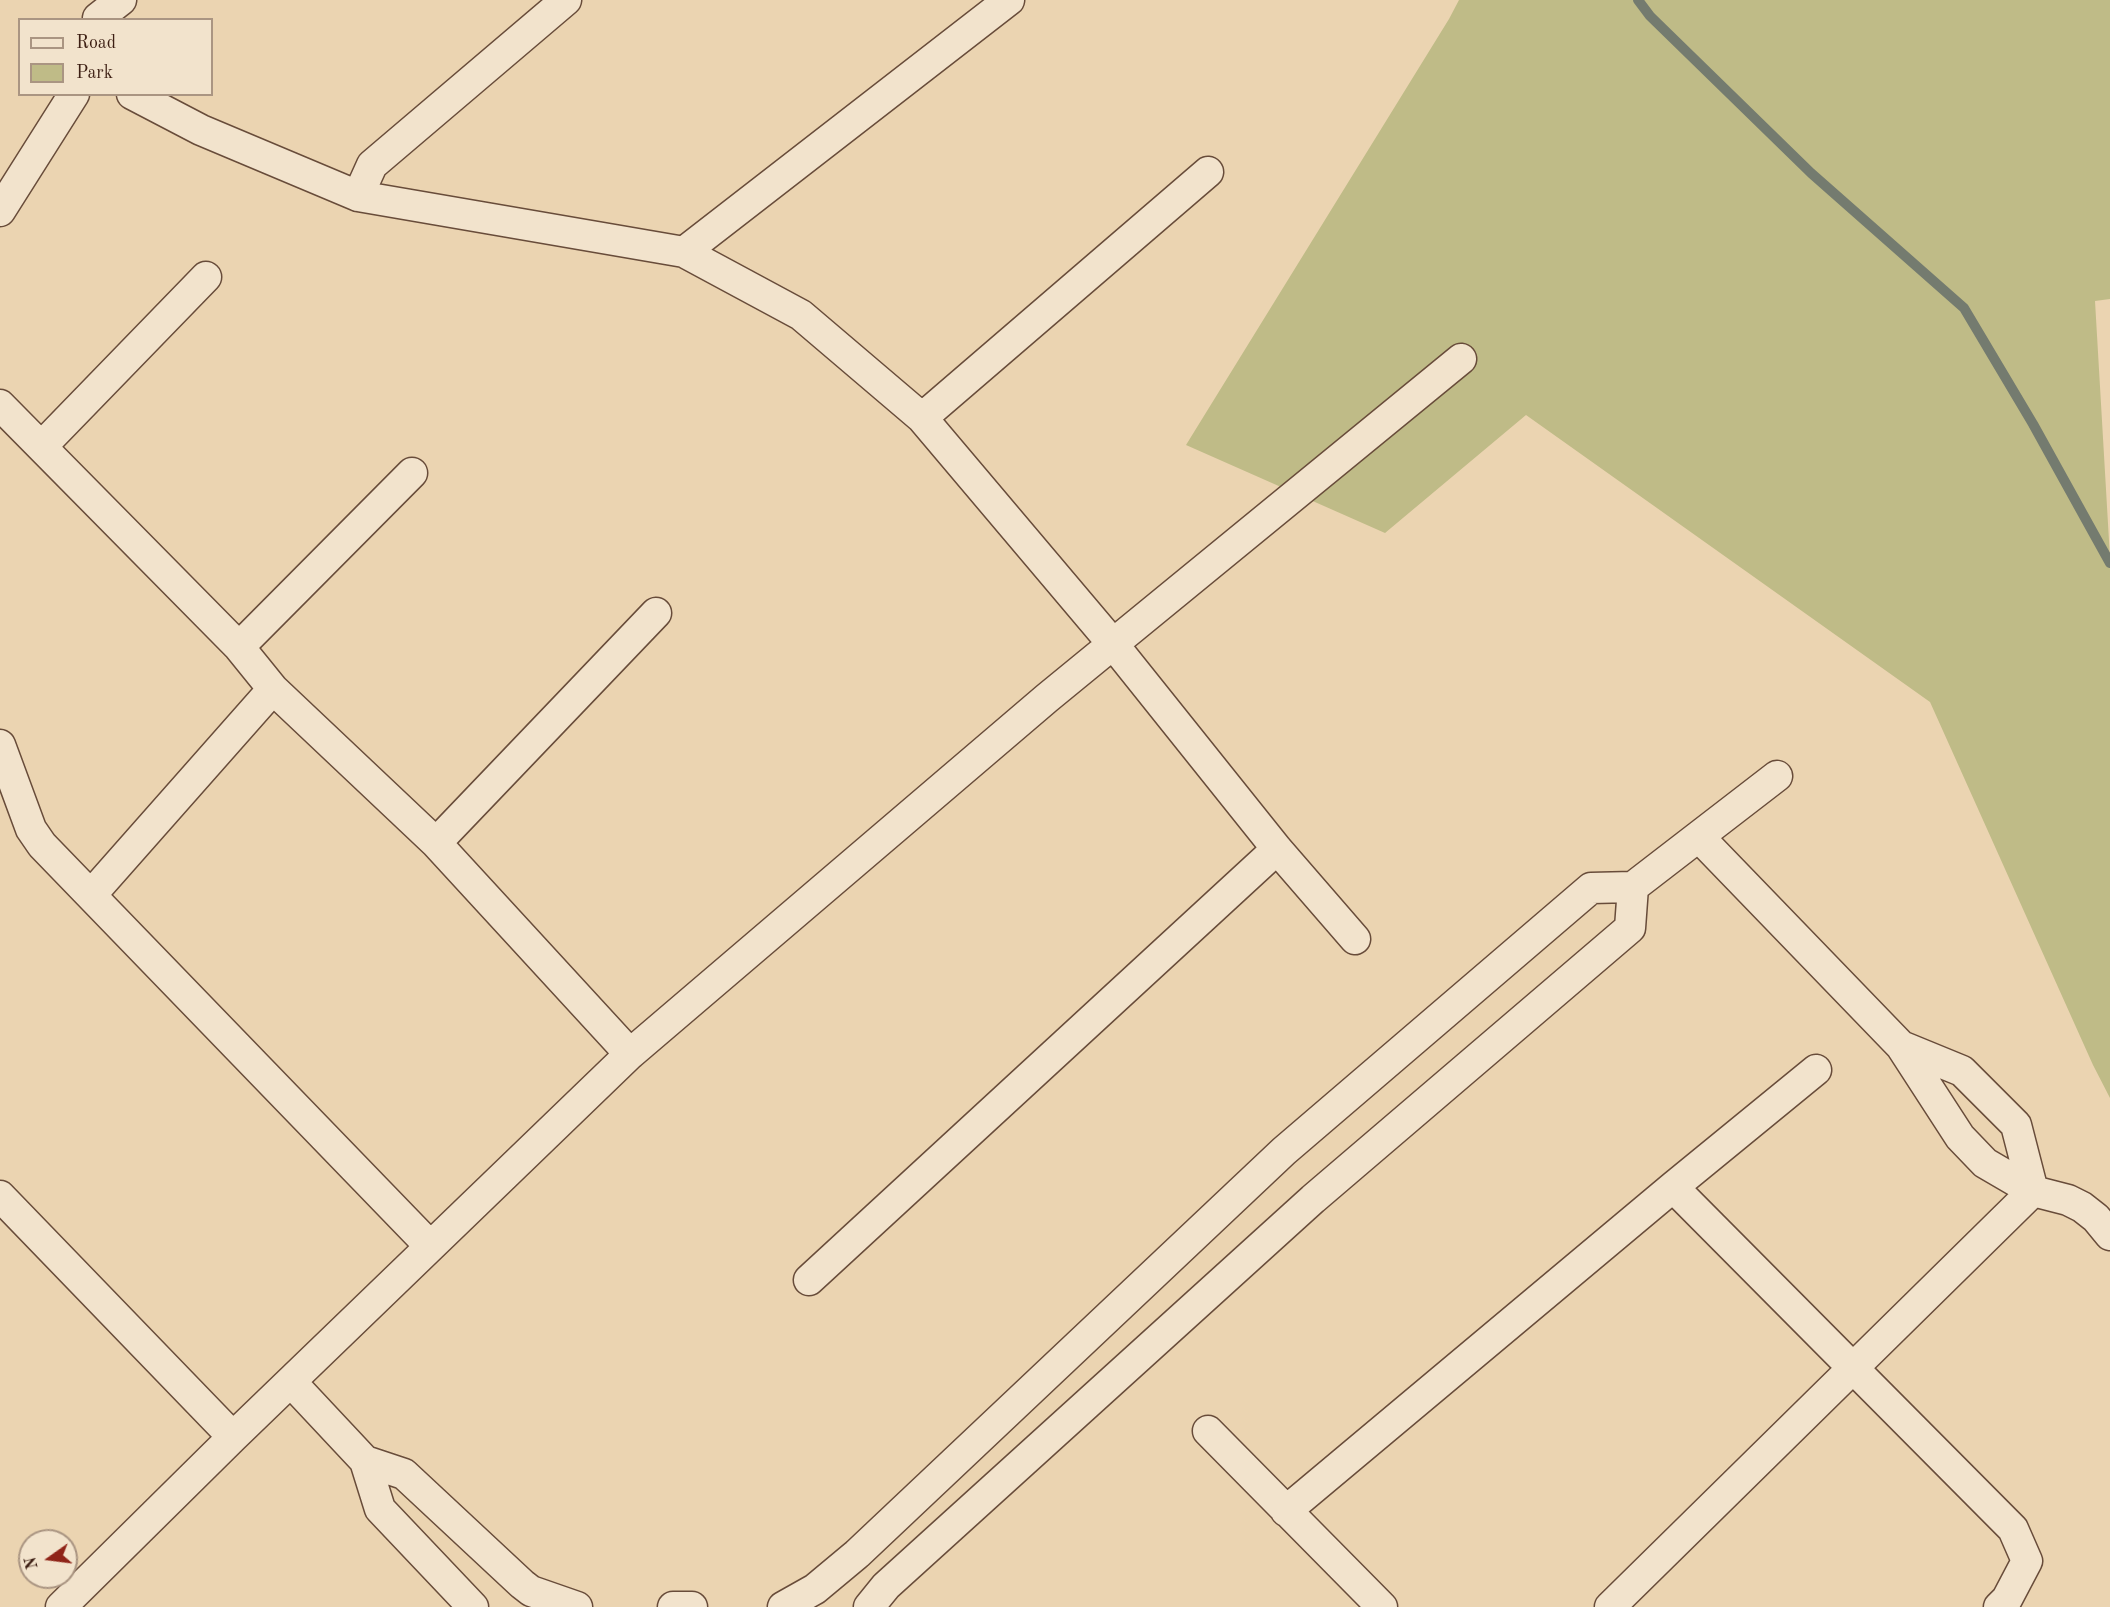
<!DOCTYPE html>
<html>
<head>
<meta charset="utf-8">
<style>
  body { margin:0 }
  #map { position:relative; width:2110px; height:1607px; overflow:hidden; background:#ebd4b1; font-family:"Old Standard TT",serif }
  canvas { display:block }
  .legend { position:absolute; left:18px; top:18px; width:195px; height:78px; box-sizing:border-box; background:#f2e3cc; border:2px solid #aa9582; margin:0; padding:8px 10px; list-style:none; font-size:18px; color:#3d1f13 }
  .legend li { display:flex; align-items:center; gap:12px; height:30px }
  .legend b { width:30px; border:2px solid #aa9582 }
  .north { position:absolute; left:18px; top:1529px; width:60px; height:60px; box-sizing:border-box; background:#f2e3cc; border:2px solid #aa9582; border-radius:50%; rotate:256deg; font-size:16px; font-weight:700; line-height:24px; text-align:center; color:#3d1f13 }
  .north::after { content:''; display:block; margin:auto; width:21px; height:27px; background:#8f2418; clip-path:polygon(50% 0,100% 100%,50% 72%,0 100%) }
</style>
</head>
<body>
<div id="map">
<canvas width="2110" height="1607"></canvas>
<ul class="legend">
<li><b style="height:8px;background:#f2e3cc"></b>Road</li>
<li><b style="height:16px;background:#bfbb87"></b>Park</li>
</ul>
<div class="north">N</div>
</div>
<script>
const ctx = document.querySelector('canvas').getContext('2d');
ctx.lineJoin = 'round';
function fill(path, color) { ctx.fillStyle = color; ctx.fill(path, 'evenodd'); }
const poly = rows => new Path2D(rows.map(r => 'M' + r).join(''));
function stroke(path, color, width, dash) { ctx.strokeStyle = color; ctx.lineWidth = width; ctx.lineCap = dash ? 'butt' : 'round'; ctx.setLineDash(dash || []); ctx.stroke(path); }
const green = poly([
  [1459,0,2110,0,2110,299,2095,301,2110,558,2110,1098,2093,1065,1930,702,1526,415,1385,533,1186,445,1449,19]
]);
const stream = poly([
  [1638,0,1650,16,1811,173,1964,308,2033,424,2110,563]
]);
const street = poly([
  [98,18,121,0],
  [132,94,201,130,358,196,684,252,801,315,922,418,1113,644,1277,849,1355,939],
  [358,196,372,165,566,0],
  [0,211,74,94],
  [684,252,1009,0],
  [0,405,239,647,273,689,436,843,630,1054],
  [922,418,1208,172],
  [42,446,206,277],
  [239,647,412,473],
  [0,745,31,829,42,845,430,1246],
  [1699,837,1901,1046,1960,1137,1985,1163,2033,1191,2068,1200,2082,1207,2096,1218,2110,1235],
  [436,843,656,613],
  [91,895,273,689],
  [1901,1046,1962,1071,2016,1125,2033,1191],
  [1673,1187,2013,1529,2027,1561,2007,1599,1999,1607],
  [0,1196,233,1437],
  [809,1280,1277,849],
  [291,1382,365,1461,380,1509,473,1607],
  [1208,1431,1382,1607],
  [365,1461,404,1474,522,1584,531,1591,577,1607],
  [1286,1511,1673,1187,1816,1070],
  [61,1607,233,1437,630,1054,1047,698,1461,359],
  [673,1607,692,1607],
  [783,1607,815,1589,857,1554,1284,1151,1591,888,1633,887,1777,776],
  [869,1607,886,1586,1313,1199,1630,928,1633,887],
  [1610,1607,2033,1191]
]);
fill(green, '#bfbb87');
stroke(stream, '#747b6f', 10);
stroke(street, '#684c3a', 33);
stroke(street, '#f2e3cc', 30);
</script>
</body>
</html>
